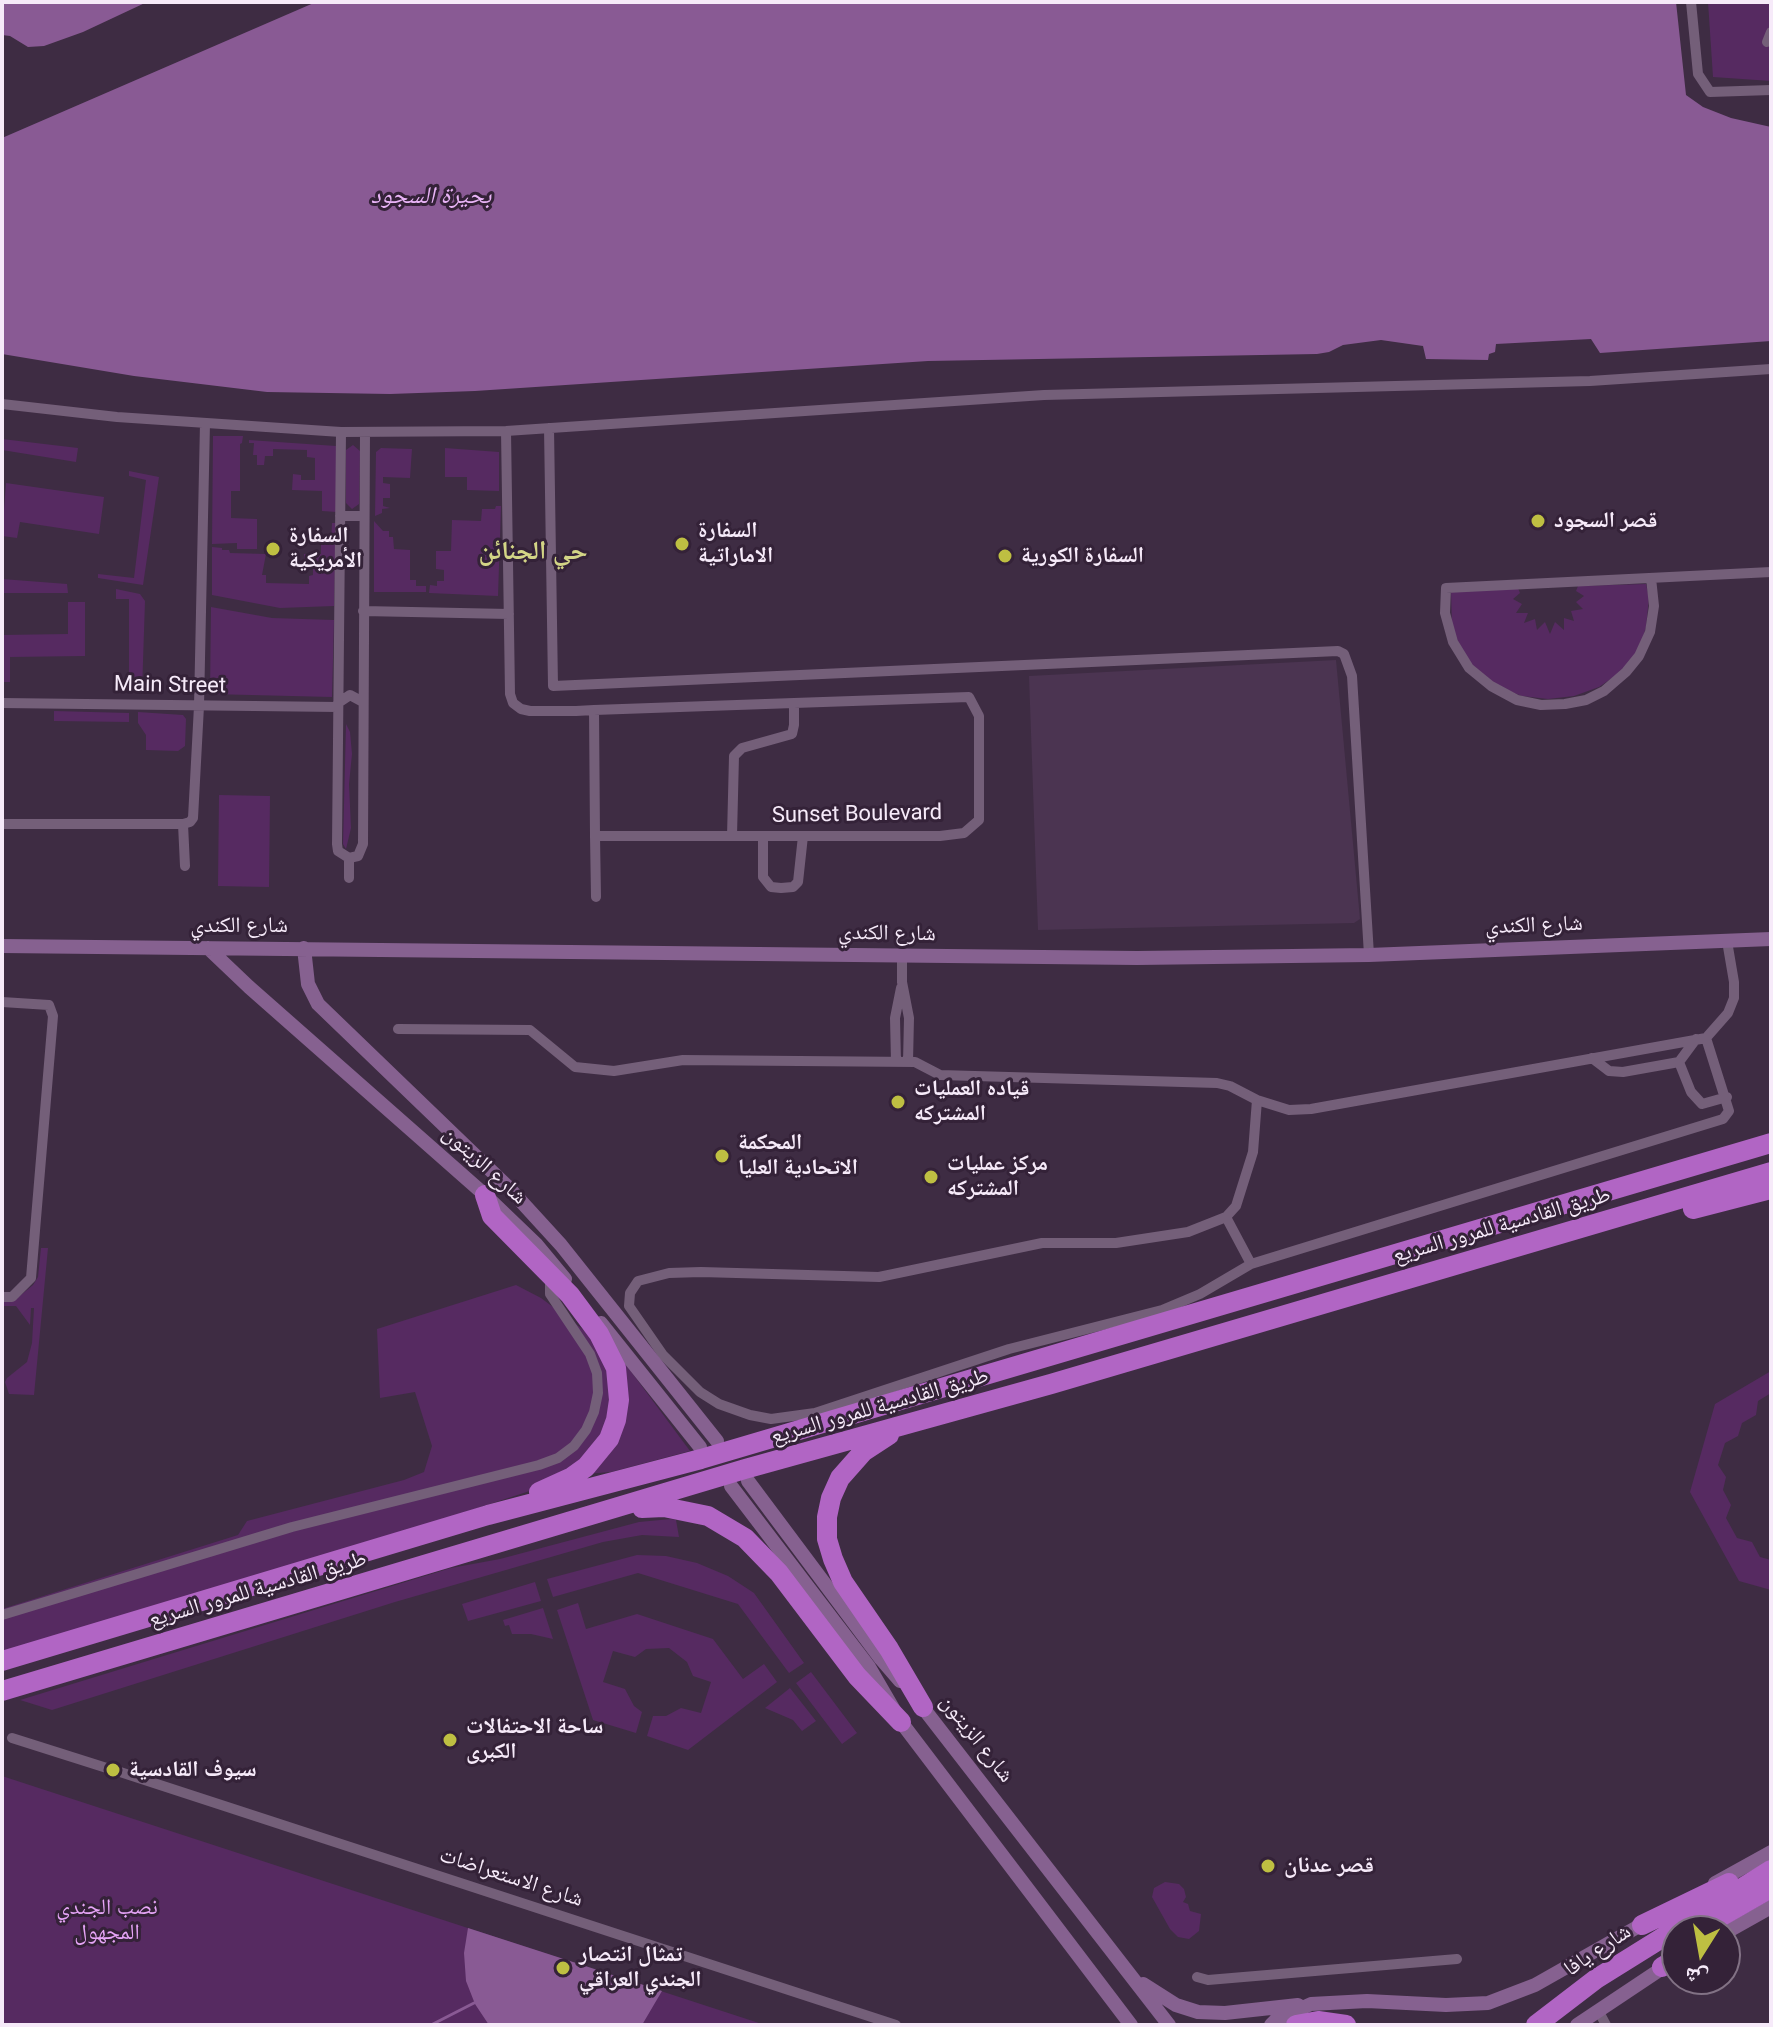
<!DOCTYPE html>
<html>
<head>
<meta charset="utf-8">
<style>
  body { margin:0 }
  #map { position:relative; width:1773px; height:2027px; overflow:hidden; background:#3e2c43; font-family:Roboto,"Noto Naskh Arabic",sans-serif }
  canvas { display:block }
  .frame { position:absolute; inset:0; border:4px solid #f6eaf9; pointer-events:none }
  .north { position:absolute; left:1661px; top:1915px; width:80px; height:80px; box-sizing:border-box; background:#342238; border:2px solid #827285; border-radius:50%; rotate:191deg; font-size:22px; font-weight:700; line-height:32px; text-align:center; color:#f6eaf9 }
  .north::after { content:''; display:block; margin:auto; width:28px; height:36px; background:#bebf42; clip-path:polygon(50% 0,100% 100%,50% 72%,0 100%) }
</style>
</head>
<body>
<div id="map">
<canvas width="1773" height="2027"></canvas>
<div class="frame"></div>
<div class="north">ش</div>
</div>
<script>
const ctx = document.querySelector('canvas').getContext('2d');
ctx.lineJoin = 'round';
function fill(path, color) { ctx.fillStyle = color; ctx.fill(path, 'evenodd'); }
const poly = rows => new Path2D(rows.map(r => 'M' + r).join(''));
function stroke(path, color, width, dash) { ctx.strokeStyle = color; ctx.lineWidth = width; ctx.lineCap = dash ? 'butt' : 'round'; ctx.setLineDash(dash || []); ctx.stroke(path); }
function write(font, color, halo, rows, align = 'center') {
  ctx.font = font + ' Roboto,"Noto Naskh Arabic",sans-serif'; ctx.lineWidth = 6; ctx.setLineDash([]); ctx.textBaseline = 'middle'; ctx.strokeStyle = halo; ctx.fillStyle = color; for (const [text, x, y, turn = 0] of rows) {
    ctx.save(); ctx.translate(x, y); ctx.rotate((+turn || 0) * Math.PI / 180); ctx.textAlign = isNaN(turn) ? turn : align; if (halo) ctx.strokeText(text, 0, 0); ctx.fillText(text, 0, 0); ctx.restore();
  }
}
const built = poly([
  [1336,660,1360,919,1354,923,1038,930,1029,676]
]);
const green = poly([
  [1708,2,1771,2,1771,81,1713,77],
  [213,436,243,436,242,443,240,444,240,491,231,491,231,518,257,519,257,549,237,549,237,543,212,544],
  [2,439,78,448,76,462,2,450],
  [249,440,336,446,337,512,322,511,322,491,292,490,293,474,301,475,301,480,315,480,315,458,307,457,307,450,273,449,273,456,265,456,264,465,257,465,257,455,253,455,254,443,249,443],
  [353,445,360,451,359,504,352,509,346,503,346,450],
  [381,448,412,449,410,478,383,477,383,483,390,484,390,498,383,498,383,506,390,508,382,509,382,513,375,516,376,452],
  [445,448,499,452,499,491,467,490,467,477,445,477],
  [129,471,159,477,143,585,98,578,98,574,134,578,146,480,129,476],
  [6,483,104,497,99,534,20,522,17,538,2,536],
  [496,506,501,506,498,596,429,593,430,585,437,586,437,581,444,581,444,570,436,569,436,551,451,551,452,520,481,521,482,509,495,509],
  [374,521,383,531,389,531,389,537,393,537,394,549,410,550,410,580,416,580,416,586,426,586,426,592,374,592],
  [332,523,336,523,334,606,280,608,212,595,212,547,222,548,222,550,229,550,230,553,266,554,262,575,266,575,266,583,309,584,309,576,313,575,313,562,304,561,304,554,321,554,321,543,331,543],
  [2,579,67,584,68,593,2,593],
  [1646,584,1649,598,1646,627,1638,653,1621,672,1599,687,1574,696,1548,699,1522,696,1498,687,1476,672,1461,650,1452,627,1451,591,1518,588,1520,593,1513,599,1522,604,1516,613,1528,613,1524,623,1535,619,1537,630,1545,622,1550,634,1555,622,1564,630,1564,618,1574,621,1571,611,1583,609,1576,602,1584,596,1576,591,1578,586],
  [116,589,140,594,145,601,142,692,129,692,129,599,116,599],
  [68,602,85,602,85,656,10,657,10,682,2,682,2,635,68,634],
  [211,607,272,618,334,620,332,697,210,694],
  [54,711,129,713,129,722,54,721],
  [138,712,183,715,186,719,185,746,178,751,146,750,146,735,138,723],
  [346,724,350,732,352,754,349,784,351,828,346,849,343,844],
  [219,795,270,796,269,887,218,886],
  [41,1248,48,1248,34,1395,9,1394,5,1382,7,1378,27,1362,32,1343,34,1308,31,1308,30,1325,16,1306,2,1306,2,1299,16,1299,33,1285,38,1277],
  [516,1285,541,1298,621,1358,690,1451,611,1472,571,1475,551,1484,392,1536,2,1656,2,1609,238,1535,247,1521,404,1480,424,1472,432,1446,415,1392,380,1398,377,1329],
  [1771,1371,1771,1393,1758,1401,1756,1415,1742,1423,1738,1436,1725,1443,1718,1465,1726,1477,1723,1490,1731,1505,1726,1518,1737,1538,1752,1542,1760,1557,1771,1560,1771,1590,1739,1581,1690,1492,1715,1404],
  [671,1519,676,1520,679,1537,642,1535,603,1542,395,1602,52,1710,20,1700,451,1568,500,1559,639,1522],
  [637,1555,666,1556,697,1563,728,1576,754,1593,804,1663,789,1673,738,1604,638,1573,553,1597,547,1579],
  [535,1582,541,1601,468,1621,462,1604],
  [578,1603,586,1629,637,1614,713,1639,743,1679,764,1664,777,1682,688,1750,647,1736,653,1716,666,1716,681,1708,701,1713,711,1682,693,1676,687,1662,669,1648,646,1649,635,1657,613,1651,603,1682,625,1689,634,1706,642,1712,636,1733,593,1720,557,1610],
  [543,1608,553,1639,531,1634,512,1634,509,1625,505,1626,503,1620],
  [811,1672,857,1733,842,1744,796,1683],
  [790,1688,816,1721,802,1731,793,1720,765,1708],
  [2,1776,765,2025,2,2025],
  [1165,1882,1179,1884,1184,1889,1186,1897,1183,1902,1188,1904,1190,1911,1201,1914,1199,1931,1189,1939,1178,1937,1170,1929,1152,1897,1154,1888]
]);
const water = poly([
  [2,2,147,2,83,32,44,46,28,47,10,36,2,35],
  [316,2,1676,2,1686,95,1703,107,1731,118,1771,127,1771,341,1600,353,1591,339,1496,344,1495,352,1489,354,1488,360,1426,359,1423,346,1381,340,1343,345,1329,352,1317,354,928,361,475,391,390,394,267,392,134,376,2,354,2,138],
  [468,1928,573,1962,662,1991,642,2025,489,2025,475,2004,466,1981,464,1953]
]);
const stream = poly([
  [431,2025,474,2003]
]);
const street = poly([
  [1691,2,1698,74,1710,92,1771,90],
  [1767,42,1771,32],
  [2,404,117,417,341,432,506,431,1044,395,1590,381,1771,369],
  [549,428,553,686,1338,651,1344,654,1352,676,1369,955],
  [506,431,510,694,513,703,521,709,530,711,576,711,594,710,794,703,969,697,979,716,979,820,964,833,940,836,595,836,594,710],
  [341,432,337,844,338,851,349,858,358,856,363,844,365,433],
  [340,516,364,516],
  [1651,578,1654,606,1650,632,1639,656,1626,672,1604,691,1586,700,1565,704,1541,705,1517,700,1491,686,1469,668,1453,642,1445,613,1446,588,1771,572],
  [363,611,509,614],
  [2,703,338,707],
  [338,703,350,695,363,702],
  [2,824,183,824,190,822,193,818,199,706,205,423],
  [183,824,185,866],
  [595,836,596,897],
  [732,836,734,756,742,748,792,734,794,725,794,703],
  [763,836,763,877,771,887,781,888,793,887,798,882,803,836],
  [349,858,349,878],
  [902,956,902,982,909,1018,908,1062],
  [2,1002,49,1005,53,1016,31,1278,12,1297,2,1297],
  [398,1029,530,1030,575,1067,614,1071,683,1060,915,1062,940,1075,1217,1083,1230,1086,1257,1100,1253,1152,1236,1206,1226,1217,1188,1232,1116,1243,1042,1243,879,1277,701,1272,669,1273,638,1281,630,1293,629,1306,663,1355,700,1392,719,1404,750,1415,771,1419,815,1413,1009,1349,1162,1310,1200,1294,1251,1264],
  [1706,1038,1728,1013,1734,998,1734,982,1727,941],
  [1696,1039,1679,1062,1691,1092,1702,1104,1727,1097],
  [1592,1058,1609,1071,1623,1072,1679,1062],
  [896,1062,895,1018,901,988],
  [1226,1217,1251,1264,1723,1119,1729,1111,1706,1038,1311,1109,1289,1110,1257,1100],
  [2,1615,292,1527,539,1465,558,1458,574,1446,586,1430,594,1412,598,1393,597,1373,590,1354,550,1294,550,1274],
  [12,1738,113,1770],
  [114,1770,896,2025],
  [1197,1977,1208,1980,1457,1959],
  [1598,2010,1606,2025]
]);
const secondary = poly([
  [2,946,1137,958,1369,955,1771,939],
  [208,948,249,987,485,1195,536,1244,565,1279],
  [304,948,308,984,318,1004,508,1187,561,1245,717,1441],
  [601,1323,700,1447],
  [748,1481,881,1659,900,1681],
  [731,1486,869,1667,901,1722,1131,2025],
  [917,1700,1169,2025],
  [1715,1883,1771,1852],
  [1725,1933,1771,1907],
  [1143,1984,1176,2005,1198,2012,1225,2013,1298,2005],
  [1271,2025,1276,2020,1311,2004,1367,2001,1446,2005,1488,2003,1535,1985,1648,1921],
  [1577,2025,1670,1963]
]);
const highway = poly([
  [485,1195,492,1216,570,1295,599,1334,616,1368,619,1400,616,1420,609,1439,586,1467,572,1477,539,1492],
  [1693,1209,1771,1189],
  [889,1435,863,1452,840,1478,831,1498,827,1517,827,1539,833,1559,843,1582,889,1649,923,1707],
  [642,1508,664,1507,708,1516,745,1538,779,1573,857,1676,901,1722],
  [2,1661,488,1515,701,1459,1771,1143],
  [2,1691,745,1469,1051,1384,1771,1172],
  [1720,1917,1771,1888],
  [1642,1925,1729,1883],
  [1662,1967,1677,1958],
  [1296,2025,1318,2021,1346,2025],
  [1536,2025,1596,1979,1771,1870]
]);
const markers = [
  [1538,521,8,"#bebf42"],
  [682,544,8,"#bebf42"],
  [273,549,8,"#bebf42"],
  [1005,556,8,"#bebf42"],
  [898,1102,8,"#bebf42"],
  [722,1156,8,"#bebf42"],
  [931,1177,8,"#bebf42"],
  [450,1740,8,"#bebf42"],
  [113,1770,8,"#bebf42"],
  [1268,1866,8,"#bebf42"],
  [563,1968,8,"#bebf42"]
];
const poiNames = [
  ["قصر السجود",1554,521],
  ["السفارة",698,531],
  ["الاماراتية",698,556],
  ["السفارة",289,536],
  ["الأمريكية",289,561],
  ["السفارة الكورية",1021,556],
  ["قياده العمليات",914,1089],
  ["المشتركه",914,1114],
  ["المحكمة",738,1143],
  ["الاتحادية العليا",738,1168],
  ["مركز عمليات",947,1164],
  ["المشتركه",947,1189],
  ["ساحة الاحتفالات",466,1727],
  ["الكبرى",466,1752],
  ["سيوف القادسية",129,1770],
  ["قصر عدنان",1284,1866],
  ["تمثال انتصار",579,1955],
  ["الجندي العراقي",579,1980]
];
const streetNames = [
  ["Main Street",170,686,1],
  ["Sunset Boulevard",857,815,-1],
  ["شارع الكندي",239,926],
  ["شارع الكندي",1534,926,-2],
  ["شارع الكندي",887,934,1],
  ["شارع الزيتون",484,1166,42],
  ["طريق القادسية للمرور السريع",1502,1226,-16],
  ["طريق القادسية للمرور السريع",880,1407,-16],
  ["طريق القادسية للمرور السريع",258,1590,-16],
  ["شارع الزيتون",976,1739,52],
  ["شارع الاستعراضات",511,1878,18],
  ["شارع يافا",1598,1951,-34]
];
const parkNames = [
  ["نصب الجندي",107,1908],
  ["المجهول",107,1933]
];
const waterNames = [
  ["بحيرة السجود",431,197]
];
const quarterNames = [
  ["حي الجنائن",533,552]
];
fill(built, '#4b3451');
fill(green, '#562a61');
fill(water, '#895a94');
stroke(stream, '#895a94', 3);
stroke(street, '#745f79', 10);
stroke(secondary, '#866190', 14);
stroke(highway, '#b165c4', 20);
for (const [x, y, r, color] of markers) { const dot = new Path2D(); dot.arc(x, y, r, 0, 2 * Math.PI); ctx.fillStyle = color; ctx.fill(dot); stroke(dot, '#342238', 3); }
write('bold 22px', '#f6eaf9', '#342238', poiNames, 'left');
write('22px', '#f6eaf9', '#342238', streetNames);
write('22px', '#e6a4f7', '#342238', parkNames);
write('italic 24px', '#e9b4f7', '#342238', waterNames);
write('bold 26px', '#d3d586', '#342238', quarterNames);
</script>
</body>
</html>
